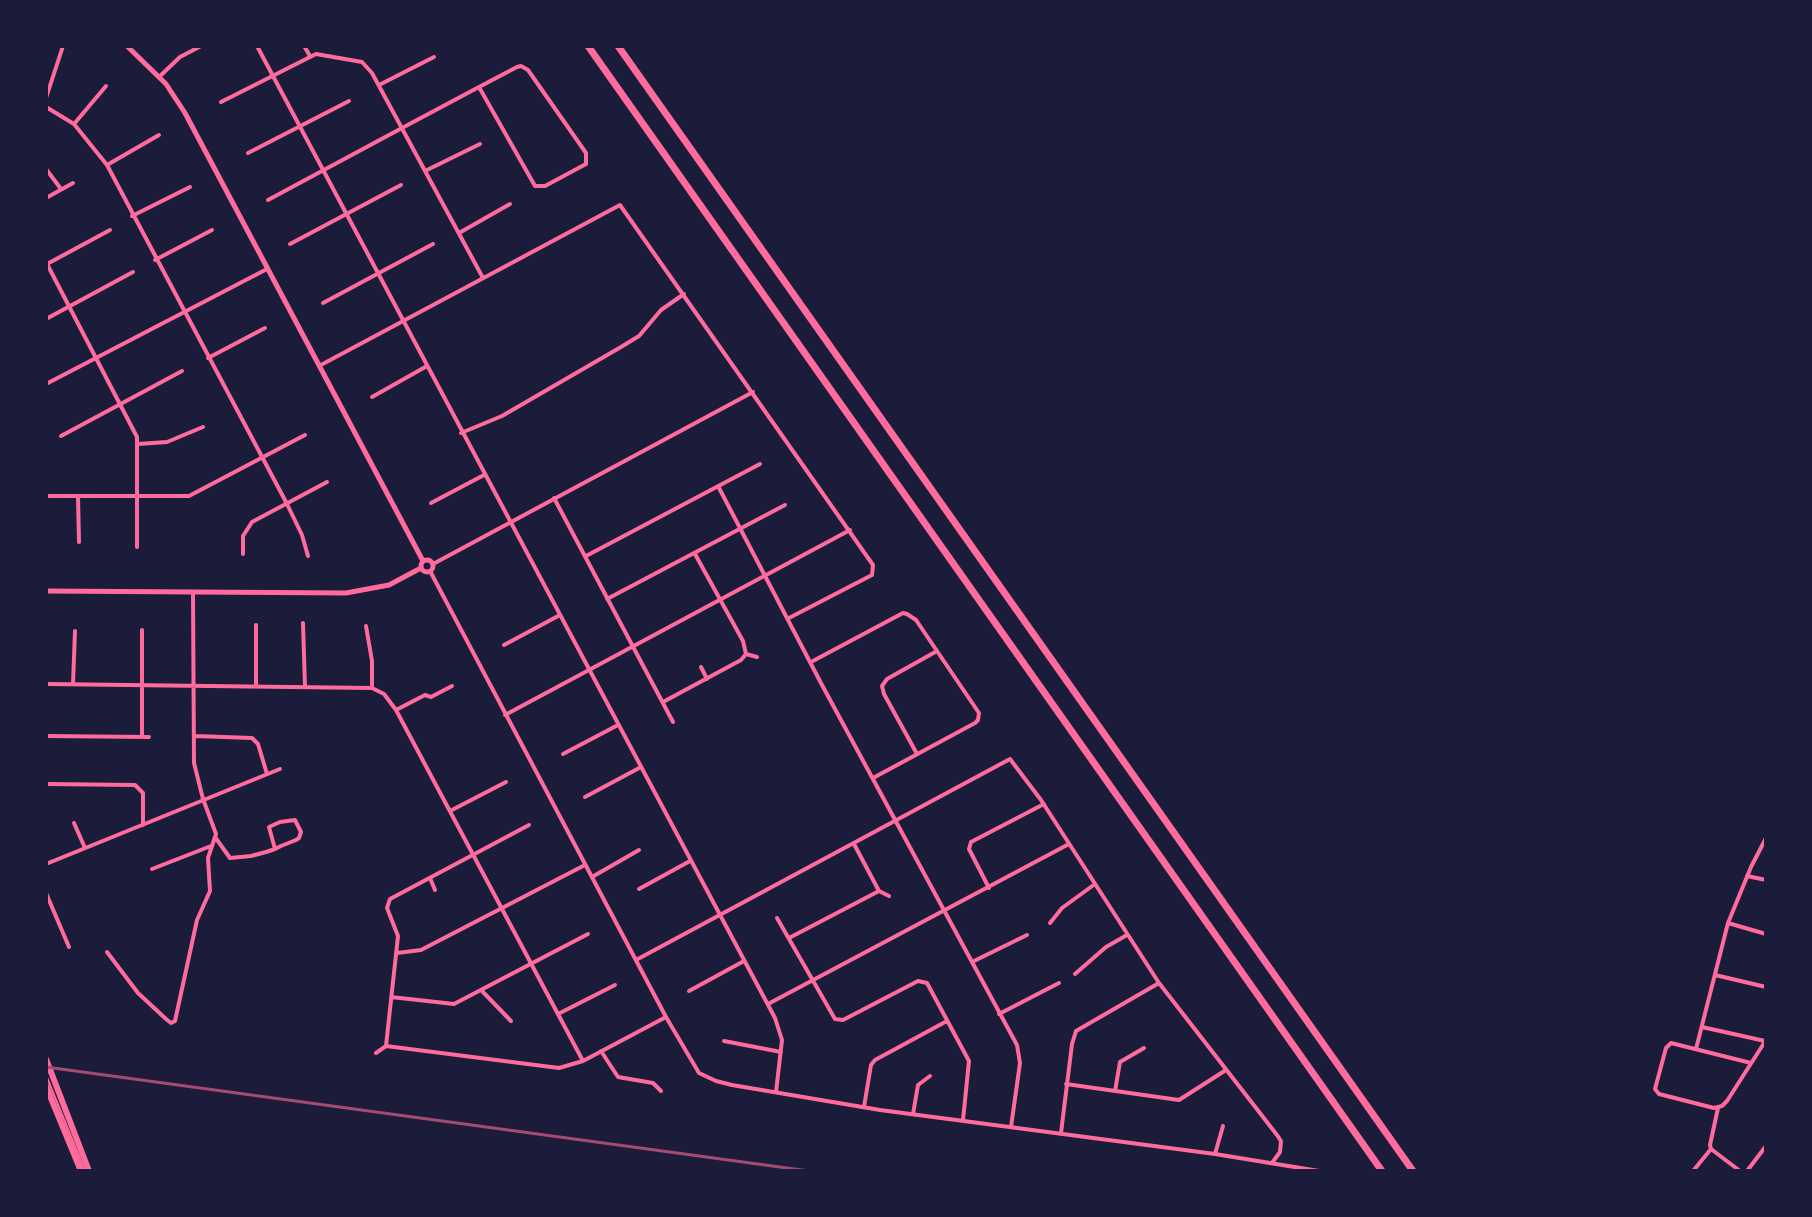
<!DOCTYPE html>
<html>
<head>
<meta charset="utf-8">
<style>
  body { margin:0 }
  #map { position:relative; width:1812px; height:1217px; overflow:hidden; background:#1b1b3a; font-family:"DM Sans",sans-serif }
  canvas { display:block }
  .frame { position:absolute; inset:0; border:48px solid #1b1b3a; pointer-events:none }
</style>
</head>
<body>
<div id="map">
<canvas width="1812" height="1217"></canvas>
<div class="frame"></div>
</div>
<script>
const ctx = document.querySelector('canvas').getContext('2d');
ctx.lineJoin = 'round';
const poly = rows => new Path2D(rows.map(r => 'M' + r).join(''));
function stroke(path, color, width, dash) { ctx.strokeStyle = color; ctx.lineWidth = width; ctx.lineCap = dash ? 'butt' : 'round'; ctx.setLineDash(dash || []); ctx.stroke(path); }
const service = poly([
  [46,1075,85,1171]
]);
const minor = poly([
  [257,46,775,1018,782,1040,776,1092],
  [304,46,310,56],
  [159,77,180,57,201,46],
  [379,85,434,57],
  [46,98,63,46],
  [221,102,316,54,362,62,372,73,483,278],
  [46,107,74,124,107,165,286,502,302,535,308,556],
  [74,124,106,86],
  [248,153,349,101],
  [107,165,159,135],
  [46,169,61,189],
  [425,171,480,144],
  [46,198,73,183],
  [268,200,402,128,479,87,517,67,521,66,528,70,586,153,586,164,545,186,535,186,479,87],
  [132,216,190,187],
  [459,233,510,204],
  [290,244,401,185],
  [155,260,212,230],
  [46,262,137,437,137,547],
  [47,264,110,230],
  [323,303,433,244],
  [46,319,133,272],
  [208,358,265,328],
  [319,366,620,205,873,565,872,575,789,618],
  [46,384,267,269],
  [372,397,427,366],
  [461,433,502,416,621,347,639,336,661,310,684,294],
  [61,436,182,371],
  [138,444,167,442,203,427],
  [718,486,822,685,1017,1045,1020,1063,1011,1127],
  [46,496,189,496,305,435],
  [78,497,79,542],
  [554,498,673,722],
  [431,503,484,475],
  [243,554,243,536,252,522,327,482],
  [586,556,760,464],
  [433,564,753,392],
  [430,571,666,1017,699,1073,716,1081,732,1085,880,1110,1215,1154,1319,1171],
  [607,599,785,505],
  [303,623,305,687],
  [366,626,372,661,372,687],
  [142,630,142,737],
  [504,645,560,615],
  [746,654,757,657],
  [811,662,903,613,907,614,916,620,979,713,978,720,975,723,873,778],
  [701,667,707,679],
  [46,684,372,688,384,694,396,710,583,1061],
  [73,684,75,631],
  [256,686,256,625],
  [663,702,741,660,746,654,743,641,695,554],
  [396,710,425,695,431,697,452,686],
  [505,715,850,530],
  [46,736,149,737],
  [195,736,252,738,258,744,267,774],
  [563,754,618,725],
  [917,754,884,694,882,686,887,679,937,651],
  [46,784,135,785,143,793,143,825],
  [585,797,641,767],
  [450,811,506,782],
  [74,823,85,848],
  [215,837,230,858,251,856,266,852,275,849,281,846,296,840,299,838,301,832,295,820,280,822,269,827,275,849],
  [46,864,280,769],
  [152,869,211,846],
  [1747,876,1766,880],
  [592,877,639,850],
  [430,878,435,890],
  [989,888,969,849,971,842,1044,804],
  [639,889,690,861],
  [879,891,889,896],
  [46,893,69,947],
  [777,918,835,1019,843,1020,918,981,927,983,969,1061,963,1120],
  [1050,923,1062,908,1095,884],
  [1728,923,1766,934],
  [789,938,879,891,854,844],
  [107,952,138,993,166,1019,171,1023,175,1021,197,920,210,891,208,858,216,834,203,799,194,763,193,592],
  [397,953,421,950,585,865],
  [636,960,1010,759,1041,800,1159,983,1277,1135,1281,1141,1280,1152,1272,1163],
  [972,962,1027,935],
  [1075,974,1106,947,1127,935],
  [1715,975,1766,987],
  [482,991,511,1021],
  [689,991,744,961],
  [391,997,454,1004,588,934],
  [768,1004,1069,844],
  [558,1014,615,985],
  [999,1014,1059,983],
  [1702,1027,1765,1041],
  [724,1041,781,1052],
  [386,1046,398,936,387,908,390,899,529,825],
  [386,1046,559,1068,583,1061,666,1017],
  [1696,1049,1728,923,1751,867,1766,838],
  [601,1051,618,1077,653,1083,661,1091],
  [376,1053,386,1046],
  [1751,1063,1671,1043,1666,1048,1655,1089,1659,1094,1714,1108,1722,1106,1727,1101,1766,1040],
  [1066,1084,1179,1100,1226,1070],
  [1115,1091,1120,1062,1144,1048],
  [864,1107,871,1065,875,1060,947,1021],
  [1718,1108,1710,1145,1711,1149,1740,1171],
  [913,1114,918,1085,930,1076],
  [1061,1133,1072,1044,1076,1031,1159,983],
  [1215,1154,1223,1126],
  [1693,1171,1711,1149],
  [1747,1171,1766,1146]
]);
const tertiary = poly([
  [127,46,166,84,185,113,423,561],
  '421 566a6 6 0 1 1 12 0a6 6 0 1 1-12 0Z',
  [46,591,346,593,389,585,421,568]
]);
const primary = poly([
  [46,1059,89,1171],
  [46,1086,81,1171]
]);
const motorway = poly([
  [588,46,1382,1171],
  [618,46,1413,1171]
]);
const rail = poly([
  [46,1067,809,1171]
]);
stroke(service, '#ff6b9d', 2);
stroke(minor, '#ff6b9d', 4);
stroke(tertiary, '#ff6b9d', 5);
stroke(primary, '#ff6b9d', 6);
stroke(motorway, '#ff6b9d', 7);
stroke(rail, '#a44b75', 3);
</script>
</body>
</html>
